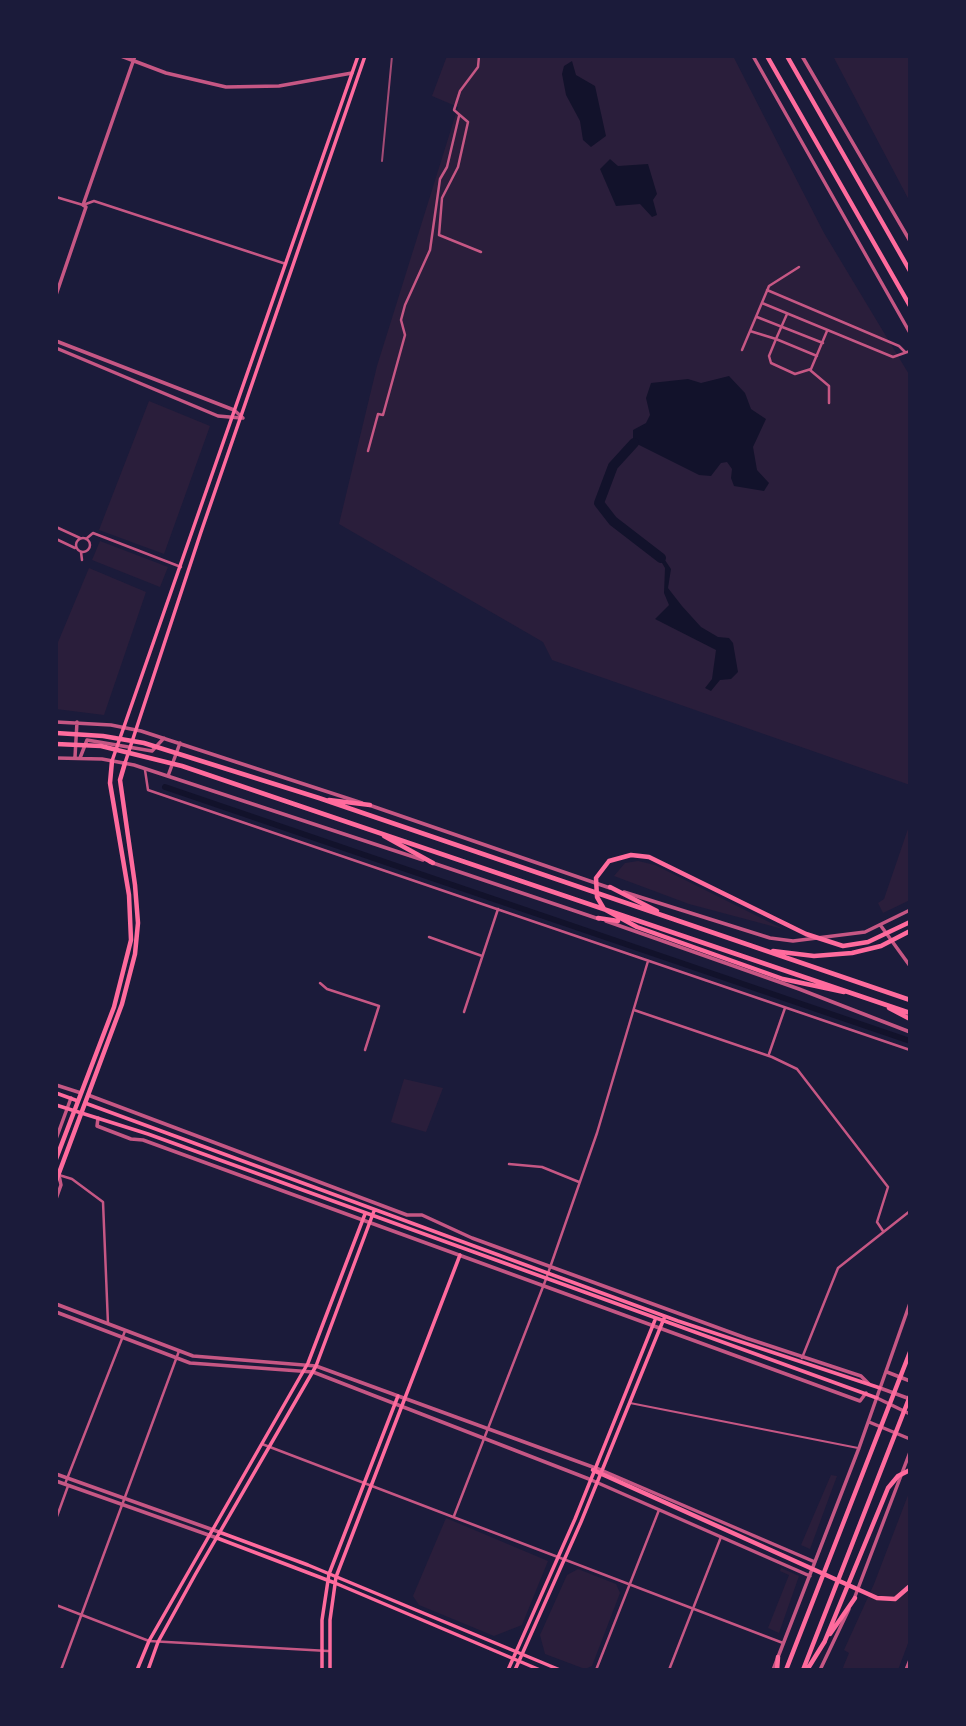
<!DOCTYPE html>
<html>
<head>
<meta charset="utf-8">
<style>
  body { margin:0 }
  #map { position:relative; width:966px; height:1726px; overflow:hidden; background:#1b1b3a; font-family:Lato,sans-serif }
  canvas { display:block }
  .frame { position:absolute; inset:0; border:58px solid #1b1b3a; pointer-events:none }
</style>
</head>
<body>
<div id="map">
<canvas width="966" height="1726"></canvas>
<div class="frame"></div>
</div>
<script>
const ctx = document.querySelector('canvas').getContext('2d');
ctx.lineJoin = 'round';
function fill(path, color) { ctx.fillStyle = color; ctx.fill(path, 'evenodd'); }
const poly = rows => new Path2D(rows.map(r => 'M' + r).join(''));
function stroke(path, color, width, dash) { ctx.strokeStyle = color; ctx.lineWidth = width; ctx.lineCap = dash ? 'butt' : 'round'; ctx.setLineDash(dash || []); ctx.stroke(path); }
const green = poly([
  [447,56,733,56,824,233,910,376,910,785,552,660,543,642,339,524,377,366,458,107,432,96],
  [833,56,910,56,910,202],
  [149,401,210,426,164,554,99,530],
  [100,541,168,567,160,587,92,560],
  [89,568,146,592,104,715,56,709,56,647],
  [910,823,910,900,883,913,878,903,884,899],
  [638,861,655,865,783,929,689,904,614,876,625,863],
  [404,1079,443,1088,426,1132,391,1122],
  [831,1475,837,1476,810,1549,801,1545],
  [910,1490,910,1638,898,1670,842,1670,849,1653,844,1650,874,1584],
  [446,1518,548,1561,522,1625,494,1636,419,1605,413,1596],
  [781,1568,799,1576,779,1633,768,1628,789,1575,780,1571],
  [578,1569,616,1584,620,1593,592,1666,585,1669,545,1654,540,1635,567,1575]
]);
const water = poly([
  [572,61,576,75,595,86,606,136,591,147,583,140,580,121,566,95,562,74,564,66],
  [610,159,618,166,648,164,657,194,653,200,657,215,652,217,640,204,616,206,600,169],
  [729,376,745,393,751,409,766,419,753,447,757,470,769,483,764,491,734,486,731,478,732,469,727,462,721,463,711,476,699,475,633,442,633,430,646,423,650,415,646,398,651,383,688,379,701,383],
  [663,557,671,569,668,588,682,606,701,627,718,637,729,638,733,643,738,672,731,679,720,680,711,691,705,688,712,679,716,650,655,619,669,605,664,593,665,568,659,558]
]);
const canal = poly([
  [165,787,910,1041]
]);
const river = poly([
  [634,443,613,466,599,503,613,521,661,558]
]);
const pedestrian = poly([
  [630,1403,858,1448]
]);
const minor = poly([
  [479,56,478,67,460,91,454,110,468,122,458,167,442,198,439,235,481,252],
  [56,197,83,205,94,201,286,264],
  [767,290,899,346,905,352],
  [762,303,893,357,910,351],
  [787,314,776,339,817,356],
  [757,317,823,343],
  [750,331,776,339,769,356,771,363,795,374,811,369,827,331],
  [742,350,769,286,799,267],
  [810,370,829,386,829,403],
  [368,451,378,414,383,415,405,335,401,320,405,305,430,250,440,179,447,167,459,116],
  [56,527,80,538],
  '76 545a7 7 0 1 1 14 0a7 7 0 1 1-14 0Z',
  [56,539,75,548],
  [86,539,93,533,181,567],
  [81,552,82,560],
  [145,770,148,790,910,1050],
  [429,937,482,956],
  [320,983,327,989,379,1006,365,1050],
  [634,1010,772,1057,797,1069,888,1187,877,1222,883,1231],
  [464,1012,498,909],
  [769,1054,785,1008],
  [509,1164,542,1167,579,1182],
  [59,1175,72,1179,103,1202,108,1324],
  [802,1358,838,1268,910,1211],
  [262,1444,783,1643],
  [65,1484,125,1331],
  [454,1516,546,1279,597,1133,648,961],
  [56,1519,68,1486],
  [56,1605,149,1641,328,1651],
  [61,1670,179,1351],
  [596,1670,659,1510],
  [669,1670,721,1537]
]);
const tertiary = poly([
  [121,56,166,73,226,87,279,86,352,73],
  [753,56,910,333],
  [802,56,910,241],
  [56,295,86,207,83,205,135,56],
  [56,341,234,410,243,418],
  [56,348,218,416,241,418],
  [56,722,111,725,141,731,362,803],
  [75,757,77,722],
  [56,758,102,759,134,765,423,860],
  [80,758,87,740,152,751,164,738],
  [168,776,180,743],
  [369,805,610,888],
  [430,862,599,919],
  [624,892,770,938,793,941,865,932,910,910],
  [606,921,799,989,910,1032],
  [881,926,910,966],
  [56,1085,81,1093],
  [88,1095,407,1215,422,1215,472,1238,746,1338,861,1376,869,1384],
  [98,1118,97,1126,131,1139,143,1140,860,1401,866,1393],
  [56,1139,71,1098],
  [56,1199,61,1185,59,1175],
  [56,1304,193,1356,316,1366,601,1470,815,1562],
  [56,1312,190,1363,313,1372,589,1479,810,1576],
  [887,1372,910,1381],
  [880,1388,910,1399],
  [877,1398,910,1414],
  [869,1422,910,1439],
  [56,1474,219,1532],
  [56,1481,217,1538],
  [854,1599,910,1452],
  [773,1670,859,1448,910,1303],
  [820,1670,849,1609],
  [906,1670,910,1660]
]);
const secondary = poly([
  [112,761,358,56],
  [125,763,201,532,365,56],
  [56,1093,78,1101],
  [85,1103,678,1321,880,1388],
  [56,1105,148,1134,877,1398],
  [219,1532,308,1565,560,1670],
  [217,1538,335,1583,540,1670],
  [137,1670,149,1641,308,1363,365,1214],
  [148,1670,158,1642,195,1575,316,1366,374,1211],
  [322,1670,322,1620,329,1574,398,1396],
  [330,1670,330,1620,336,1577,460,1255],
  [508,1670,575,1519,655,1320],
  [515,1670,581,1522,665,1316]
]);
const primary = poly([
  [56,1159,114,1007,131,940,129,895,110,783,112,761],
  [56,1181,122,1004,135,954,138,923,135,885,120,780,125,763]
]);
const trunk = poly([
  [767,56,910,306],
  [787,56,910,271],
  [56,733,103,736,144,743,319,798,910,1000],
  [56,744,101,746,182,766,910,1013],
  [329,800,370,805],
  [384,836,433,863],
  [610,887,657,911],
  [598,918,618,921],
  [773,951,814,956,852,953,881,946,910,931],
  [844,992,783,979,637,927,604,909,597,897,596,878,609,861,631,855,649,857,806,934,843,946,868,942,910,922],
  [889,1008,910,1019],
  [593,1470,877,1598,895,1599,910,1586],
  [830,1634,855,1598],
  [824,1643,888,1488,898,1476,910,1470],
  [777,1670,778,1657],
  [786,1670,910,1352],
  [803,1670,910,1396],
  [807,1670,825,1641]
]);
const tram = poly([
  [382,161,392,56]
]);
fill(green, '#2a1e3b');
fill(water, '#12122b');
stroke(canal, '#12122b', 6);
stroke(river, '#12122b', 10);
stroke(pedestrian, '#c65784', 2);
stroke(minor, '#c65784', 2.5);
stroke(tertiary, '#c65784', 3.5);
stroke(secondary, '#ff6b9d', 3.5);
stroke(primary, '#ff6b9d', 4.5);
stroke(trunk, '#ff6b9d', 4.5);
stroke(tram, '#a44b75', 2);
</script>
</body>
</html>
